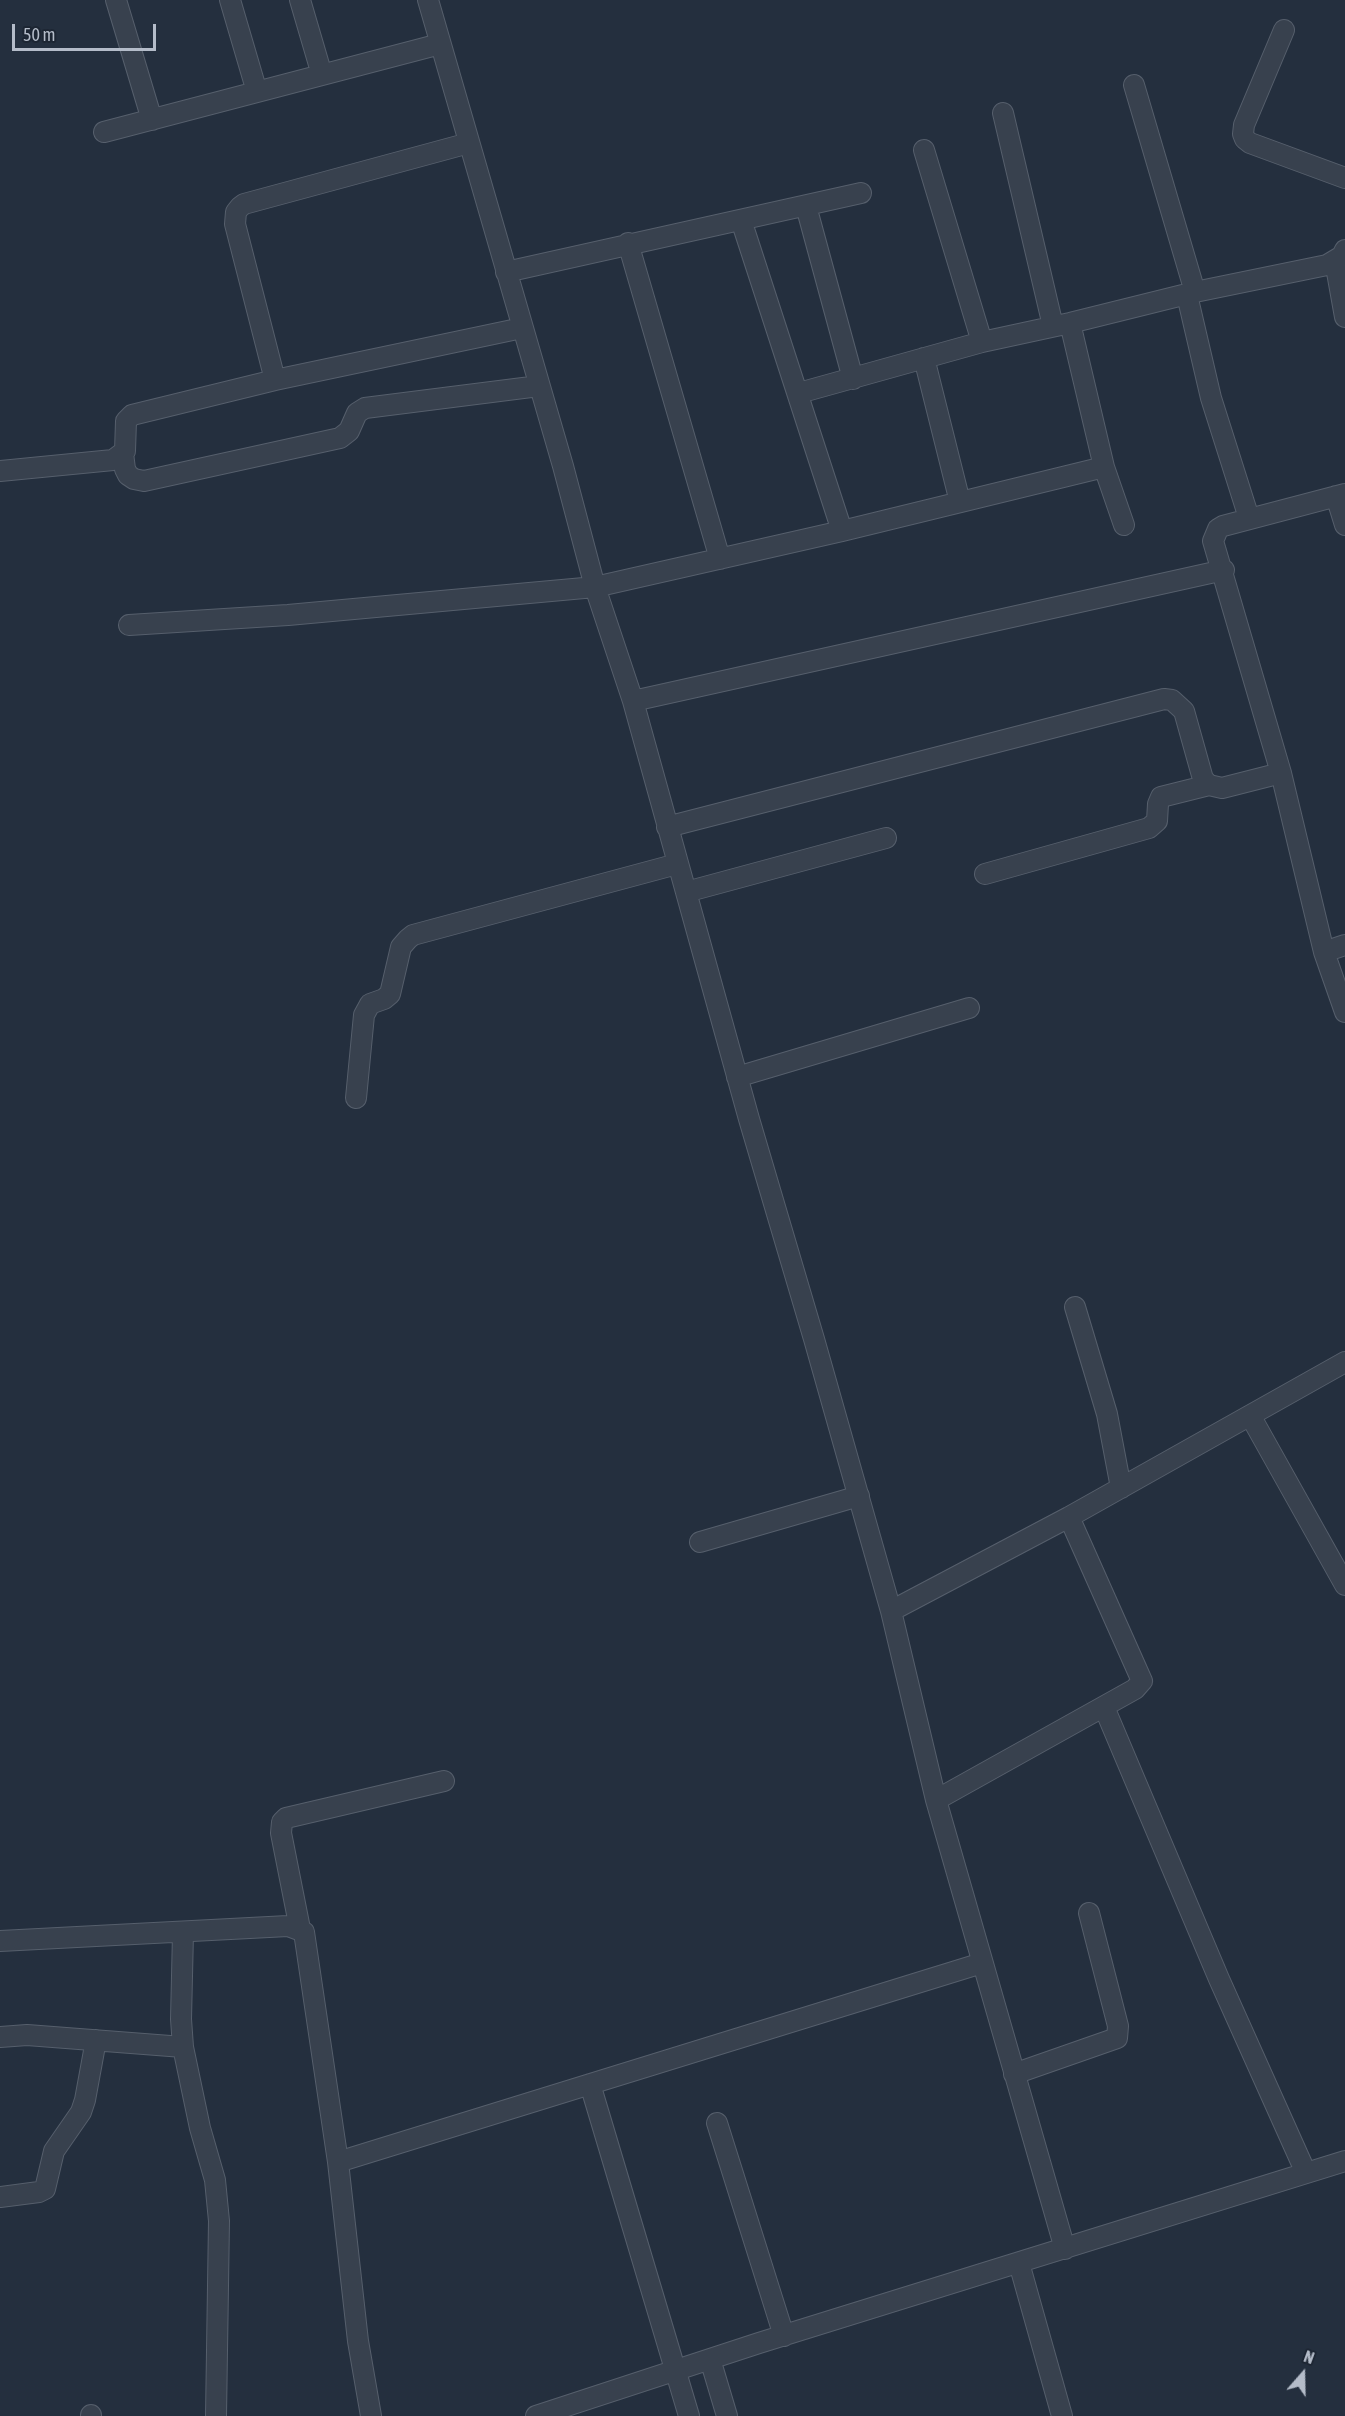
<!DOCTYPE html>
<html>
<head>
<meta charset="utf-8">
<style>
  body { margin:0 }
  #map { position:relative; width:1345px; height:2416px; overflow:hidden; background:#242f3e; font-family:"Asap Condensed",sans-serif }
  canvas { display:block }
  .north { position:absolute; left:1273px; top:2344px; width:60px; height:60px; -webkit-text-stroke:4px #1d2633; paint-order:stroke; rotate:20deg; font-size:16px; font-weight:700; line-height:24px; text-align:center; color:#b4bcc9 }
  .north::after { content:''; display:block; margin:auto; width:21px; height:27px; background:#b4bcc9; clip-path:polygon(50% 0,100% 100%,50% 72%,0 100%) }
  .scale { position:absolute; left:12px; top:24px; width:144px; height:27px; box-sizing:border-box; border:3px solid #b4bcc9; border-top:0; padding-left:8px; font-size:18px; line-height:21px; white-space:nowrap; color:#b4bcc9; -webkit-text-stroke:4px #1d2633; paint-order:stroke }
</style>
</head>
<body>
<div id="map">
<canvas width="1345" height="2416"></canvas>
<div class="north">N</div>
<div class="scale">50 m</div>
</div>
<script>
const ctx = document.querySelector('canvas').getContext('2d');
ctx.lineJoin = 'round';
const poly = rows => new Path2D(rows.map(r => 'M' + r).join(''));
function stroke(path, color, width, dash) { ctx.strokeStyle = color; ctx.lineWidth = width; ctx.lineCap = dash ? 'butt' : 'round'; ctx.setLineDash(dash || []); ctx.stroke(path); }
const minor = poly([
  [116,0,152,120],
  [230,0,257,92],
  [300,0,322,75],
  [428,0,563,466,595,587,633,701,749,1119,814,1339,891,1611,936,1800,1065,2249],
  [1284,30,1244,125,1243,134,1245,139,1250,143,1345,178],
  [1134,85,1195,292],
  [1003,113,1053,326],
  [104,132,440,44],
  [924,150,982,342],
  [806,206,853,379],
  [741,220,842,531],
  [628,243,720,559],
  [1335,261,1345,317],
  [506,272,861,193],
  [1187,295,1211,398,1249,518],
  [1070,323,1104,467,1124,525],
  [924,358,960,502],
  [275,380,235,224,236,212,240,207,244,204,469,143],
  [799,393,982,342,1070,323,1195,292,1327,265,1342,256,1345,250],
  [123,453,125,469,128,475,134,479,144,481,340,438,349,431,357,413,365,408,539,386],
  [0,471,113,460,125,451,126,421,132,415,275,380,522,328],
  [1345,494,1223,526,1218,529,1213,541,1281,773,1324,952,1345,1012],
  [1336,496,1345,525],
  [129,625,288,615,595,587,842,531,1104,467],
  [633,701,1224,570],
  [667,827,1164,699,1172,700,1184,711,1203,779,1209,785,1222,788,1281,773],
  [985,874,1149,828,1157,821,1158,804,1161,797,1209,785],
  [686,892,886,838],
  [1324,952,1345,945],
  [737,1077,969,1008],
  [356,1098,364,1015,370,1004,384,999,390,994,401,947,408,939,413,935,677,864],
  [1075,1307,1107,1414,1121,1488],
  [1251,1417,1345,1585],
  [700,1542,859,1496],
  [891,1611,1069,1517,1345,1362],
  [1104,1707,1219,1979,1306,2173],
  [936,1800,1135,1689,1142,1681,1069,1517],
  [300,1929,281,1833,282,1822,286,1818,444,1781],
  [183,1933,181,2019,183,2047,200,2128,215,2180,219,2221,216,2416],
  [0,1941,288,1926,304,1932,338,2162,358,2341,371,2416],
  [0,2037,27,2035,183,2047],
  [1014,2074,1117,2038,1118,2026,1089,1913],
  [590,2084,689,2416],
  [717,2123,784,2336],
  [338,2162,982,1963],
  [0,2197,39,2192,45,2189,54,2151,81,2112,85,2100,96,2040],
  [1019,2263,1062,2416],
  [710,2359,727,2416],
  [91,2415,91,2416],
  [536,2416,759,2343,1345,2161]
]);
stroke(minor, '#565f6c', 22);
stroke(minor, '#38414e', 20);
</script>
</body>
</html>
